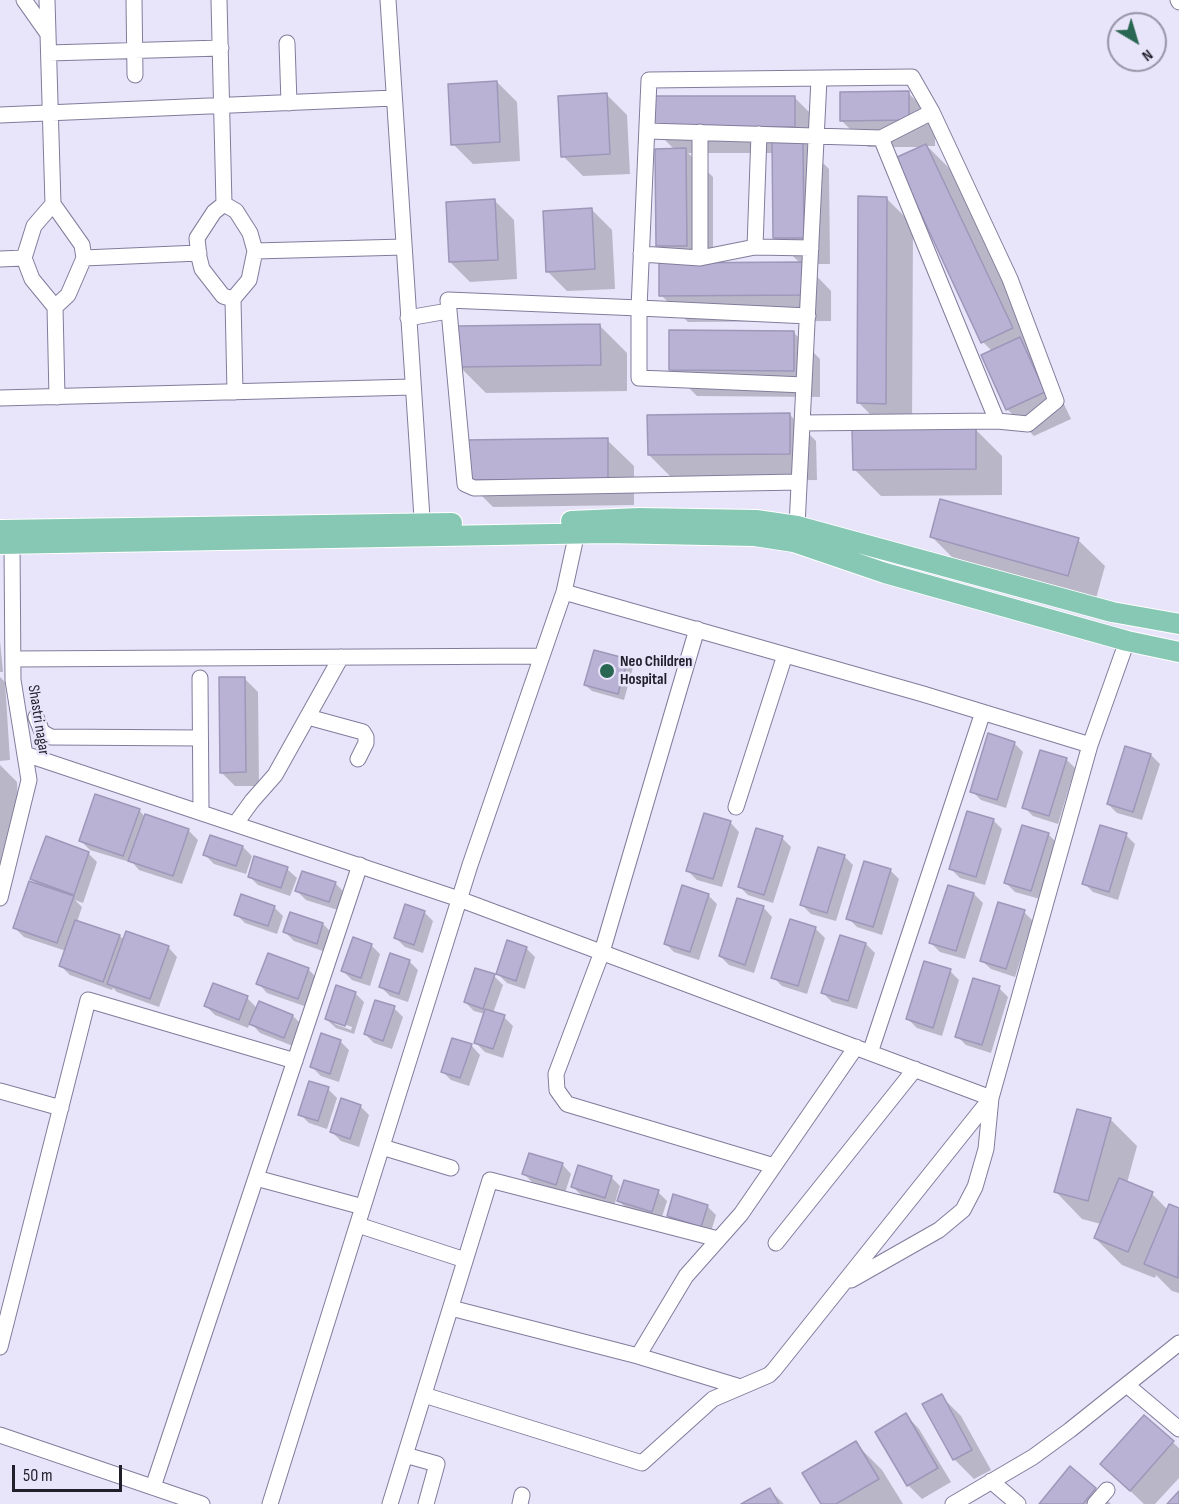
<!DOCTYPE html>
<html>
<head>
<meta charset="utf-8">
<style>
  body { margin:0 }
  #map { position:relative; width:1179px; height:1504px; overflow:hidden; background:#e8e4f9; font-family:"Sofia Sans Condensed",sans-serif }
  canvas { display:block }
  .north { position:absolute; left:1107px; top:12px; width:60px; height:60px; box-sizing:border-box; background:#e8e4f9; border:2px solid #9895a7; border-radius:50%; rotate:142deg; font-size:16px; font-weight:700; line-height:24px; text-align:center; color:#211f2c }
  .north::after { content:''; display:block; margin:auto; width:21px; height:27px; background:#2a6753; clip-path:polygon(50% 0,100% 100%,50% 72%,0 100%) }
  .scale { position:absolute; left:12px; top:1465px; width:110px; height:27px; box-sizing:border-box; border:3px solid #211f2c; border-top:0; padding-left:8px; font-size:18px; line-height:21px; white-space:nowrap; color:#211f2c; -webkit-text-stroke:4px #e8e4f9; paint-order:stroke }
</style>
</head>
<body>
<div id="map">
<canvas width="1179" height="1504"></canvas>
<div class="north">N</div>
<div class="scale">50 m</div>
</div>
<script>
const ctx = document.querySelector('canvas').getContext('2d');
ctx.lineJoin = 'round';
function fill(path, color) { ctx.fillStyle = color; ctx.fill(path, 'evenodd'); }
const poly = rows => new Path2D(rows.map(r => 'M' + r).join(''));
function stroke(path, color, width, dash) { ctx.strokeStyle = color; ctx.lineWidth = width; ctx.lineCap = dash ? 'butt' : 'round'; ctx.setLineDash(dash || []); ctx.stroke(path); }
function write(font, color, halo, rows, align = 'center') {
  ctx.font = font + ' "Sofia Sans Condensed",sans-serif'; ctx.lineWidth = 5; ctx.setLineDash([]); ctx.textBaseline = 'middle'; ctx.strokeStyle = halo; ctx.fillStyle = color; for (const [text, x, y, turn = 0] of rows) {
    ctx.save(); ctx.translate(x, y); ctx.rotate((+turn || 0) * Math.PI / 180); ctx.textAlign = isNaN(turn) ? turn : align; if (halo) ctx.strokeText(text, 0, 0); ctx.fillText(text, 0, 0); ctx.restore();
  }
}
const shadow = poly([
  [497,82,517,102,520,161,473,164,453,144],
  [908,93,935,119,935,146,927,146,953,172,1071,419,1034,436,1007,409,992,351,983,342,924,147,868,147,842,121],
  [607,95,627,115,630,174,583,176,563,156],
  [794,97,821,124,813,153,829,169,830,264,805,264,831,291,831,321,688,322,661,295,677,265,658,245,675,150,651,126],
  [688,153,774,153,774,238,801,264,713,264,713,177],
  [886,198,913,225,912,430,975,429,1002,456,1002,495,881,496,854,469,886,430,859,403],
  [494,200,514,220,517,279,470,282,450,262],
  [592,210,612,230,615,289,567,291,547,271],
  [600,326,627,353,627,391,486,393,459,366],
  [793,332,820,359,820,397,697,396,670,369],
  [790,415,816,441,817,480,676,482,649,455],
  [607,440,634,466,634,505,493,507,466,480],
  [931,536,1078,540,1105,566,1095,602,958,563],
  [0,641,3,672,0,672],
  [627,661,633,667,624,700,592,691,585,685],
  [0,677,5,682,10,760,0,761],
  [245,679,258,692,259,786,235,786,221,772],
  [1014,743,1023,752,1006,808,981,800,972,791],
  [1126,748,1151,755,1160,764,1142,820,1117,813,1108,804],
  [1066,759,1075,768,1058,824,1033,816,1024,807],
  [0,765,17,782,19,827,0,876],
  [139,810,145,817,188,830,198,840,182,884,139,870,133,863,90,850,81,841],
  [993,820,1002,829,985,885,960,878,951,869],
  [730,822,739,832,722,887,697,880,688,871],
  [1048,834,1057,843,1040,899,1015,892,1006,883],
  [1126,835,1135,844,1118,900,1093,892,1084,883],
  [211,836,243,847,252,856,246,874,214,864,205,855],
  [782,838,791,847,773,903,748,895,739,886],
  [88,853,97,862,83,903,75,900,82,907,77,922,120,936,124,940,168,947,177,957,159,1007,117,992,113,988,112,990,70,975,61,966,66,951,24,937,15,928,39,886,32,879],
  [844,856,853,865,836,921,811,914,802,905],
  [255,858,287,869,297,878,290,896,258,885,249,876],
  [890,870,899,879,882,935,857,927,848,918],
  [335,883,344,892,338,910,306,900,297,891],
  [974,894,983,903,965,959,940,952,931,943],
  [708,895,717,904,699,960,674,952,665,943],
  [274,907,283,916,277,934,245,923,236,914],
  [763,907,772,917,754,973,729,965,720,956],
  [424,912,433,921,423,953,405,947,396,938],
  [1024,912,1033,921,1015,977,991,969,981,960],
  [291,914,323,924,332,933,326,952,294,941,285,932],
  [791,921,816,929,825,938,807,994,782,986,773,977],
  [866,944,875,953,857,1009,832,1002,823,993],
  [371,945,380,954,370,986,352,980,343,971],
  [526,948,535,957,525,989,507,983,498,974],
  [269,955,309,970,318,979,307,1007,267,993,258,983],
  [409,961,418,970,408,1002,390,996,381,987],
  [950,971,959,980,942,1036,917,1028,908,1019],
  [494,976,503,985,493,1013,504,1017,513,1026,503,1058,485,1052,476,1043,485,1014,474,1011,465,1002],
  [999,988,1008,997,991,1053,966,1045,957,1036],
  [355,993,364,1002,354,1034,336,1028,326,1019],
  [335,1021,352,1027,351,1030,335,1024],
  [247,998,257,1008,293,1016,302,1025,293,1046,260,1033,250,1022,248,1028,215,1015,206,1006],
  [394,1008,403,1017,392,1049,374,1043,365,1034],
  [340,1041,349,1050,339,1082,321,1076,312,1067],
  [471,1045,480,1055,469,1086,451,1080,442,1071],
  [328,1089,337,1098,327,1129,309,1123,300,1114],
  [360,1106,369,1115,359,1147,341,1141,332,1132],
  [1110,1119,1137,1146,1127,1183,1152,1194,1168,1210,1170,1206,1179,1210,1179,1293,1172,1291,1156,1275,1155,1278,1122,1265,1095,1238,1101,1224,1082,1219,1056,1192],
  [562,1164,571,1174,565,1193,533,1183,524,1174],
  [611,1177,620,1186,614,1206,582,1196,573,1187],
  [658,1192,667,1201,661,1220,628,1210,619,1201],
  [707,1206,716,1215,710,1235,677,1225,668,1216],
  [941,1396,961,1416,991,1470,974,1479,954,1459,924,1405],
  [906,1415,919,1429,951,1482,922,1499,908,1485],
  [1145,1417,1179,1448,1179,1478,1155,1504,1144,1504,1102,1464],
  [855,1443,882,1470,903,1504,822,1504],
  [1095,1489,1111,1504,1040,1504],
  [770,1490,784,1504,745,1504]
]);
const building = poly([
  [497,81,500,142,451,145,448,84,497,81],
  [909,91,909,120,840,121,840,92,909,91],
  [607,93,610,154,561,157,558,96,607,93],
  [650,96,795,96,795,127,650,126,650,96],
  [772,141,803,141,804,238,773,238,772,141],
  [926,144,1013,328,981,343,895,158,926,144],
  [686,148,687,246,656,246,655,149,686,148],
  [858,196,887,197,886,404,857,403,858,196],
  [495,199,498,260,449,262,446,202,495,199],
  [592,208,595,269,546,272,543,211,592,208],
  [805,262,805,295,659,296,659,263,805,262],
  [600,324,601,365,458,367,458,326,600,324],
  [669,330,794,331,794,371,669,370,669,330],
  [1020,337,1045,392,1006,410,981,355,1020,337],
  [790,413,790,454,648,455,647,415,790,413],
  [976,428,976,469,853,470,852,429,976,428],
  [608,438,608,479,465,480,465,440,608,438],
  [940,499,1079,538,1068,576,930,537,940,499],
  [594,650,628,659,618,694,584,685,594,650],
  [219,677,245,677,246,772,220,773,219,677],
  [988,733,1015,742,997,800,970,792,988,733],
  [1125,746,1151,754,1133,812,1107,804,1125,746],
  [1040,750,1067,758,1049,816,1022,808,1040,750],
  [95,794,140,809,123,856,79,841,95,794],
  [967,811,994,819,976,877,949,869,967,811],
  [704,813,731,821,713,879,686,871,704,813],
  [145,814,189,829,173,876,128,861,145,814],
  [1022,825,1049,833,1031,891,1004,883,1022,825],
  [1100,825,1127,833,1109,892,1082,884,1100,825],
  [756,828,783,836,764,895,738,887,756,828],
  [210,835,243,846,236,866,203,855,210,835],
  [46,836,89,852,74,895,30,879,46,836],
  [818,847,845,855,827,913,800,905,818,847],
  [254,856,288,867,281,888,248,877,254,856],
  [864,861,891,869,873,927,846,919,864,861],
  [302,871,336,882,329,902,295,891,302,871],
  [29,881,74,896,57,943,13,928,29,881],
  [682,885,709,894,690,952,664,944,682,885],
  [948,885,974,893,956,951,929,943,948,885],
  [241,894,275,906,268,926,234,915,241,894],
  [737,898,764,906,745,965,719,956,737,898],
  [998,902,1025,910,1006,969,980,961,998,902],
  [405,904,425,911,414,945,394,938,405,904],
  [290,912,323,923,317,944,283,932,290,912],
  [790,919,816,927,798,986,771,978,790,919],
  [75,920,120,935,103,982,59,966,75,920],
  [126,931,169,946,150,999,107,984,126,931],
  [840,935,866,943,848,1001,821,993,840,935],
  [353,937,372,944,361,978,341,971,353,937],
  [507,940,527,947,516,981,496,974,507,940],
  [268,953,309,968,298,999,256,984,268,953],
  [390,953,410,960,399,994,379,987,390,953],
  [924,961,951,969,933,1028,906,1019,924,961],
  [475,968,495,974,483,1009,464,1002,475,968],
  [973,978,1000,986,982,1045,955,1037,973,978],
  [213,983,248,996,239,1020,204,1006,213,983],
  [336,985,356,992,345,1026,325,1019,336,985],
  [375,1000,395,1006,383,1041,364,1034,375,1000],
  [259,1001,293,1015,284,1038,249,1024,259,1001],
  [485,1009,505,1015,493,1049,474,1043,485,1009],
  [321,1033,341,1040,330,1074,310,1067,321,1033],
  [452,1038,472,1044,460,1078,441,1072,452,1038],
  [309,1081,329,1087,318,1121,298,1115,309,1081],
  [341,1098,361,1105,350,1139,330,1132,341,1098],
  [1077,1109,1111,1118,1088,1201,1054,1192,1077,1109],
  [529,1153,563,1163,556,1185,522,1174,529,1153],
  [578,1165,612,1176,605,1198,571,1187,578,1165],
  [1119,1178,1153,1192,1128,1252,1094,1238,1119,1178],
  [624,1180,659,1190,652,1212,617,1201,624,1180],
  [673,1194,708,1205,701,1227,667,1216,673,1194],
  [1169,1204,1179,1208,1178,1278,1144,1264,1169,1204],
  [942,1394,972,1450,953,1460,922,1404,942,1394],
  [906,1413,938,1468,907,1486,875,1432,906,1413],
  [1144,1415,1174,1441,1130,1491,1100,1464,1144,1415],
  [856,1441,879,1479,836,1504,821,1504,802,1473,856,1441],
  [1070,1466,1096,1488,1083,1504,1039,1504,1070,1466],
  [770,1488,779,1504,741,1504,770,1488],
  [1179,1491,1179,1504,1167,1504,1179,1491]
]);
const minor = poly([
  [24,0,48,34],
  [47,0,53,204,82,245,84,258,68,295,55,307],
  [134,0,135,75],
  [219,0,224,204,236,211,250,233,255,251,249,280,233,299,235,392],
  [388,0,423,533],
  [1178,0,1179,2],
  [287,43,289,103],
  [49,53,221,48],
  [0,115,394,98],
  [647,131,881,138,932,112],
  [881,138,997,421],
  [53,204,34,226,24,258,32,279,55,307,57,397],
  [224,204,214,212,197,238,199,257,202,269,223,296,233,299],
  [755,247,759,134],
  [255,251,404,247],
  [641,254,700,258,755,247,811,248],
  [84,258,199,253],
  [700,258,700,132],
  [0,259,24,258],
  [408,318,448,311],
  [804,385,639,378,639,308,808,316],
  [0,398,412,387],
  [799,482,474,488,465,484,448,300,639,308,649,80,912,77,932,112,1010,279,1056,401,1028,424,997,421,802,423],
  [797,526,819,79],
  [564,592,923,694,1090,745],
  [697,629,602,952,556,1074,557,1090,567,1104,774,1166],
  [13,659,542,656],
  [200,678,201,811],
  [36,717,42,732,51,737,200,738],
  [308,717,363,732,366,737,366,743,358,759],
  [25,754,459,899,991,1098,774,1370,769,1375,713,1399,642,1463,424,1395],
  [736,807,785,655],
  [236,823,252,801,275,775,341,657],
  [0,898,29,780,13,680,12,544],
  [870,1053,983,712],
  [0,1091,61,1108],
  [382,1147,451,1168],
  [256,1178,363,1207],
  [358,1225,465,1260],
  [776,1243,915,1069],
  [851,1280,939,1230,963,1210,975,1187,986,1149,991,1098,1090,745,1127,641],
  [451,1308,638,1356,686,1276,741,1214,856,1047],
  [0,1347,88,1000,295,1061],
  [638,1356,737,1386],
  [1128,1386,1179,1429],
  [0,1435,202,1504],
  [405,1455,437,1464,426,1504],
  [991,1481,1018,1504],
  [153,1487,360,865],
  [270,1504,470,865,564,592,579,523],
  [390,1504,490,1180,718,1239],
  [520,1504,522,1495],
  [953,1504,1033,1457,1070,1430,1179,1343],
  [1095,1504,1107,1490]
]);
const major = poly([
  [571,521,639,518,756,520,797,526,1112,612,1179,624],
  [0,530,452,523],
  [0,544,607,533,755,536,794,542,885,573,1127,641,1179,652]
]);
const markers = [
  [607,671,8,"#2a6753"]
];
const poiNames = [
  ["Neo Children",620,662],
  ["Hospital",620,680]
];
const streetNames = [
  ["Shastri nagar",38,720,81]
];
fill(shadow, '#0003');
fill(building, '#b9b2d5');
stroke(building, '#9d97b9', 1.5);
stroke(minor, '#827c9c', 17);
stroke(major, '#fff', 22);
stroke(minor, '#fff', 15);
stroke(major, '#87c8b4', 20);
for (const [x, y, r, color] of markers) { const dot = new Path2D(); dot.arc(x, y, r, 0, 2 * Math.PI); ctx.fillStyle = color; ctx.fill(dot); stroke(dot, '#e8e4f9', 2); }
write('bold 16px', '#211f2c', '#e8e4f9', poiNames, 'left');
write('16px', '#211f2c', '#e8e4f9', streetNames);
</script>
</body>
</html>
